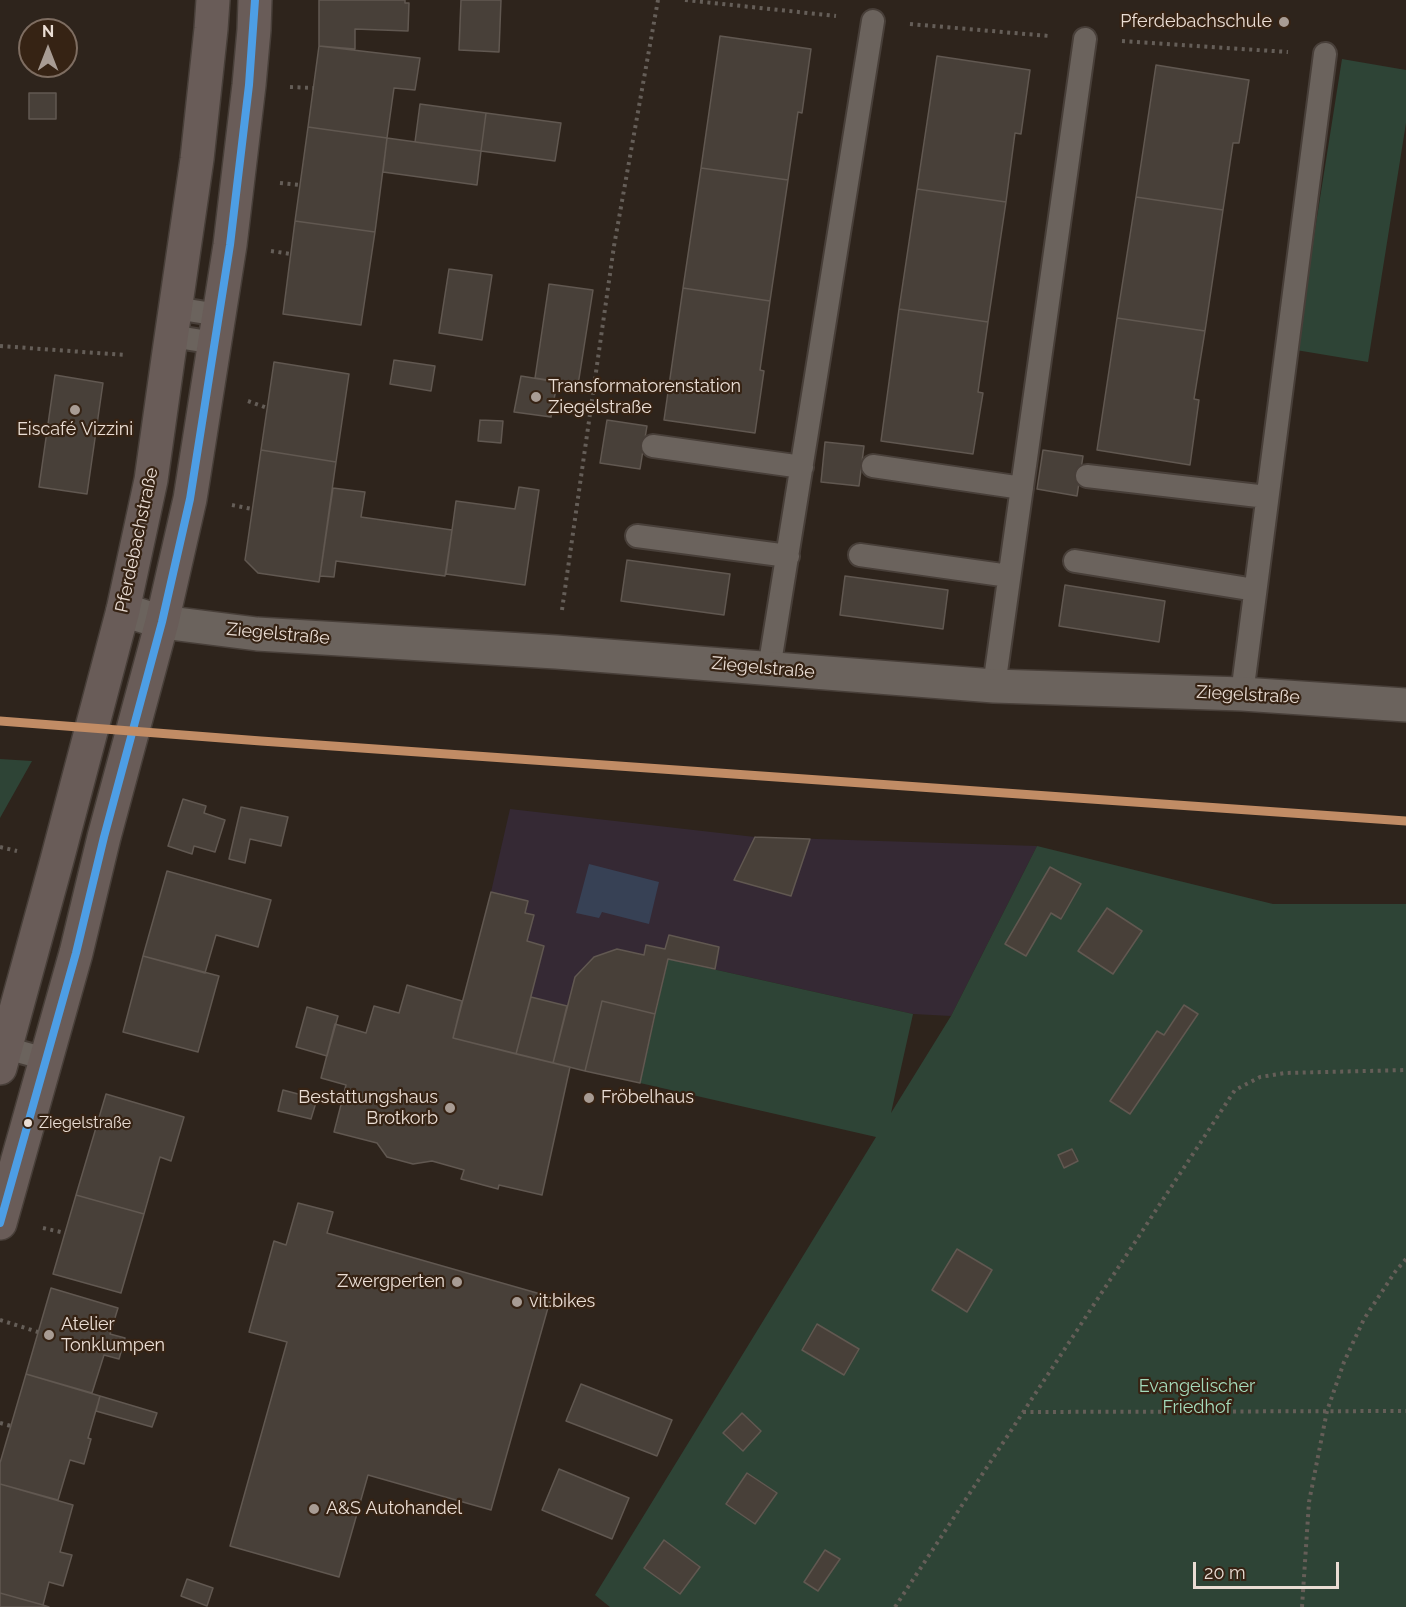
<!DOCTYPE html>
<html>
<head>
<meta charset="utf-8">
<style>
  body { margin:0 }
  #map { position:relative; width:1406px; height:1607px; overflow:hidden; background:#2e241c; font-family:Raleway,sans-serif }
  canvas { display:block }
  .north { position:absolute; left:18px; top:18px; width:60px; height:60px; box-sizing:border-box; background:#362314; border:2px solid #7e6d61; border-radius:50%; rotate:0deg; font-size:16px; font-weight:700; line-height:24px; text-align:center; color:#eaddd4 }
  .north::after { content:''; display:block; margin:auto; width:21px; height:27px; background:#a89c94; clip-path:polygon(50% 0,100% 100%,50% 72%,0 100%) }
  .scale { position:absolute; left:1193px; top:1562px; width:146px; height:27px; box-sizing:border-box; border:3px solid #eaddd4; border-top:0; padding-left:8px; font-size:18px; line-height:21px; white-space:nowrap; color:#eaddd4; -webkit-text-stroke:4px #362314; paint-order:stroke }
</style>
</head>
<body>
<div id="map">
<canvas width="1406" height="1607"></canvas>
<div class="north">N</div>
<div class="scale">20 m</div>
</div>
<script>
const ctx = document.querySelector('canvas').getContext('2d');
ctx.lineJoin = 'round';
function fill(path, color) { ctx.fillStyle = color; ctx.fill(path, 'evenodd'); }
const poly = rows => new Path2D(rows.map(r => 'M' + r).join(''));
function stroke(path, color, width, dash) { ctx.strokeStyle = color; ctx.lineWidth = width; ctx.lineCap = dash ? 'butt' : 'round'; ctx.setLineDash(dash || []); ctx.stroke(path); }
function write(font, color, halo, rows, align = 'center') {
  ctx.font = font + ' Raleway,sans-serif'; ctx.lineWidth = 4.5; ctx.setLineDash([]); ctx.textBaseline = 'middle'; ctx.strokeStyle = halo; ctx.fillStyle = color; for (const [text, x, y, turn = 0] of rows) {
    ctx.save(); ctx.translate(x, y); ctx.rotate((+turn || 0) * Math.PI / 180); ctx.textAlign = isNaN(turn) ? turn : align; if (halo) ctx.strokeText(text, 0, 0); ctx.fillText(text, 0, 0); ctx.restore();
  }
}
const commercial = poly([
  [510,809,755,837,1037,846,951,1016,913,1014,668,959,640,1083,453,1038,491,892]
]);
const green = poly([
  [1342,59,1406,70,1406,123,1368,362,1296,350],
  [0,759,32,761,0,818],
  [1037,846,1273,904,1406,904,1406,1607,610,1607,595,1595,876,1137,640,1083,668,959,913,1014,891,1113,951,1016]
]);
const water = poly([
  [589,864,659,882,649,924,602,912,599,918,576,913]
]);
const building = poly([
  [319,0,405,0,405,3,409,3,408,31,355,29,355,49,319,46,319,0],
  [461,0,501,0,499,52,459,50,461,0],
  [720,36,811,49,802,113,798,112,788,180,701,168,720,36],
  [319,46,420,58,415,90,394,88,387,138,308,127,319,46],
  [937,56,1030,70,1021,134,1015,133,1006,202,917,189,937,56],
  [1156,65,1249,80,1239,143,1233,143,1223,210,1136,197,1156,65],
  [29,93,56,93,56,119,29,119,29,93],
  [420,104,486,113,481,151,415,142,420,104],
  [486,113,561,123,555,161,481,151,486,113],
  [308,127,387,138,375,232,295,221,308,127],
  [387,138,481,151,477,185,383,172,387,138],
  [701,168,788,180,770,301,683,288,701,168],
  [917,189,1006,202,988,322,899,309,917,189],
  [1136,197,1223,210,1205,331,1117,318,1136,197],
  [295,221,375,232,361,325,283,314,295,221],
  [449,269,492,275,482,340,439,333,449,269],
  [549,284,593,290,578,385,535,378,549,284],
  [683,288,770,301,760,370,764,371,755,433,664,420,683,288],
  [899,309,988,322,978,392,983,393,973,454,881,441,899,309],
  [1117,318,1205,331,1194,399,1199,400,1190,465,1097,450,1117,318],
  [394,360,435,366,431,391,390,384,394,360],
  [274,362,349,374,336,462,261,450,274,362],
  [55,375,103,383,87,494,39,487,55,375],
  [521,376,557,382,551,417,514,412,521,376],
  [480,420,503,421,501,443,478,441,480,420],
  [607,420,647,426,640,469,600,463,607,420],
  [825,442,864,446,859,486,821,482,825,442],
  [261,450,336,462,319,582,258,573,245,560,261,450],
  [1043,450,1083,456,1077,496,1037,489,1043,450],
  [519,487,539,490,525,585,446,574,456,501,515,509,519,487],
  [333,488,365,492,361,517,452,530,445,576,336,561,334,577,320,576,333,488],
  [627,560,730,574,724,615,621,601,627,560],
  [845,576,948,590,943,629,840,615,845,576],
  [1065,585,1165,601,1159,642,1059,626,1065,585],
  [183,799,206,806,204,813,225,820,215,852,194,846,192,854,168,846,183,799],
  [241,807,288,817,281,846,250,839,245,863,229,859,241,807],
  [755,837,810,839,791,896,734,880,755,837],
  [1050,867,1081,884,1061,919,1051,913,1026,956,1005,944,1050,867],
  [167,871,271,900,258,947,216,935,205,973,143,956,167,871],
  [491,892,528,901,525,913,534,915,527,941,544,946,516,1054,453,1038,491,892],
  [1107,908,1142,931,1113,974,1078,951,1107,908],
  [669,935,719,947,715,969,668,959,655,1014,602,1001,585,1071,553,1063,575,977,594,957,617,949,644,955,646,945,665,949,669,935],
  [143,956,219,976,198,1052,123,1032,143,956],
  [407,985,462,1001,453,1038,570,1067,542,1195,499,1185,498,1189,461,1179,464,1170,432,1161,413,1164,387,1157,377,1143,334,1132,346,1085,321,1078,335,1024,366,1033,374,1006,399,1013,407,985],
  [531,997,567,1006,553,1063,516,1054,531,997],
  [602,1001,655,1014,640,1083,585,1071,602,1001],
  [1184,1005,1198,1014,1130,1114,1110,1101,1157,1031,1164,1035,1184,1005],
  [307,1007,338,1016,327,1056,296,1047,307,1007],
  [283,1090,317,1099,311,1119,278,1111,283,1090],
  [106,1094,184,1117,171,1161,160,1157,144,1214,76,1195,106,1094],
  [1072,1149,1078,1161,1064,1168,1058,1155,1072,1149],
  [76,1195,144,1214,121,1293,53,1274,76,1195],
  [298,1203,333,1212,327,1233,551,1297,491,1510,368,1475,339,1577,230,1546,287,1342,249,1332,274,1241,286,1245,298,1203],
  [957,1249,992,1270,967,1312,932,1290,957,1249],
  [51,1288,118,1308,110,1334,125,1338,119,1359,104,1355,92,1393,26,1374,51,1288],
  [817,1324,859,1349,844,1375,802,1350,817,1324],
  [26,1374,100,1396,88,1438,91,1439,84,1464,70,1460,58,1500,0,1484,0,1463,26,1374],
  [581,1384,672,1420,657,1456,566,1421,581,1384],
  [100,1396,157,1413,152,1427,96,1411,100,1396],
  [742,1413,761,1431,743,1451,723,1433,742,1413],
  [559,1469,629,1498,612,1539,542,1510,559,1469],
  [747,1473,777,1493,755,1524,726,1504,747,1473],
  [0,1484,73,1505,60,1552,72,1555,63,1586,49,1582,43,1605,0,1593,0,1484],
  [664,1540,700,1567,680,1594,644,1568,664,1540],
  [825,1550,840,1559,818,1591,804,1582,825,1550],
  [187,1579,213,1588,207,1606,181,1596,187,1579],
  [0,1593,43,1605,49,1607,0,1607,0,1593]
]);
const path = poly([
  [685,0,836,16],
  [910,24,1049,36],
  [1122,41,1288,52],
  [290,87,314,88],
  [280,183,300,185],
  [271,251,291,254],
  [0,346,125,355],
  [248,401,267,408],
  [232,505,252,509],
  [562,610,614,246,658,0],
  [0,847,17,851],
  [43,1228,65,1233],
  [0,1320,38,1332],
  [1023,1412,1406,1411],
  [0,1423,11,1426],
  [895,1607,1235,1090,1260,1077,1285,1073,1406,1070],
  [1302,1607,1309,1502,1327,1411,1344,1362,1364,1319,1395,1272,1406,1259]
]);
const service = poly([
  [175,308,219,315],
  [171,336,215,343],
  [653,446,802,467],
  [873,466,1022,488],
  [1087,476,1267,497],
  [637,536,788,556],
  [860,555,1009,576],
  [1075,561,1255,590],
  [769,669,873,21],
  [994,686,1085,39],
  [1242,694,1325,54],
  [6,1048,46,1059]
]);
const minor = poly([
  [123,610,162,622,257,634,556,652,994,686,1242,694,1406,705]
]);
const secondary = poly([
  [0,1068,57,860,123,610,151,480,168,359,197,159,211,29,213,0],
  [0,1223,76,953,104,837,162,622,190,499,230,245,249,85,254,30,255,0]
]);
const bus1 = poly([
  [0,1223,76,953,104,837,162,622,190,499,230,245,249,85,255,0]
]);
const rail1 = poly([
  [0,721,261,741,1406,821]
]);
const markers = [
  [1284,22,6,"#a89c94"],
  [536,397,6,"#a89c94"],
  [75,410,6,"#a89c94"],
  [589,1098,6,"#a89c94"],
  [450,1108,6,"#a89c94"],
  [28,1123,5,"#eaddd4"],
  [457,1282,6,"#a89c94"],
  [517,1302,6,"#a89c94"],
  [49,1335,6,"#a89c94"],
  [314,1509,6,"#a89c94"]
];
const busNames = [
  ["Ziegelstraße",39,1123]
];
const poiNames = [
  ["Pferdebachschule",1272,22,"right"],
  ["Transformatorenstation",548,387],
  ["Ziegelstraße",548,408],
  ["Eiscafé Vizzini",75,430,"center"],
  ["Bestattungshaus",438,1098,"right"],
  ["Brotkorb",438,1119,"right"],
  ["Fröbelhaus",601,1098],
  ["Zwergperten",445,1282,"right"],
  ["vit:bikes",529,1302],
  ["Atelier",61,1325],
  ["Tonklumpen",61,1346],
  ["A&S Autohandel",326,1509]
];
const streetNames = [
  ["Pferdebachstraße",137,540,-78],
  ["Ziegelstraße",278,634,5],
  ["Ziegelstraße",763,668,5],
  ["Ziegelstraße",1248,695,3]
];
const parkNames = [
  ["Evangelischer",1197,1387],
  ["Friedhof",1197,1408]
];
fill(commercial, '#352934');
fill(green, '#2e4436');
fill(water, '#374155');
fill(building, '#484039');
stroke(building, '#615851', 1.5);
stroke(service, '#483f39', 26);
stroke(minor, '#483f39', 36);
stroke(secondary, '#483f39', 36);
stroke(path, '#655e58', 4, [3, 4.5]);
stroke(service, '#6b635d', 22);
stroke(minor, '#6b635d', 33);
stroke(secondary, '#695c58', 33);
stroke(bus1, '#4d9ee5', 8);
stroke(rail1, '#c18c65', 9);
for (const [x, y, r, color] of markers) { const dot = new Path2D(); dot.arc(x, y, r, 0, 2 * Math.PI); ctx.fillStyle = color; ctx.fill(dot); stroke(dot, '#362314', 2); }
write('16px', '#eaddd4', '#362314', busNames, 'left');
write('18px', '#eaddd4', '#362314', poiNames, 'left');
write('18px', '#eaddd4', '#362314', streetNames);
write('18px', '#a4dbbb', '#362314', parkNames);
</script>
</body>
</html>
